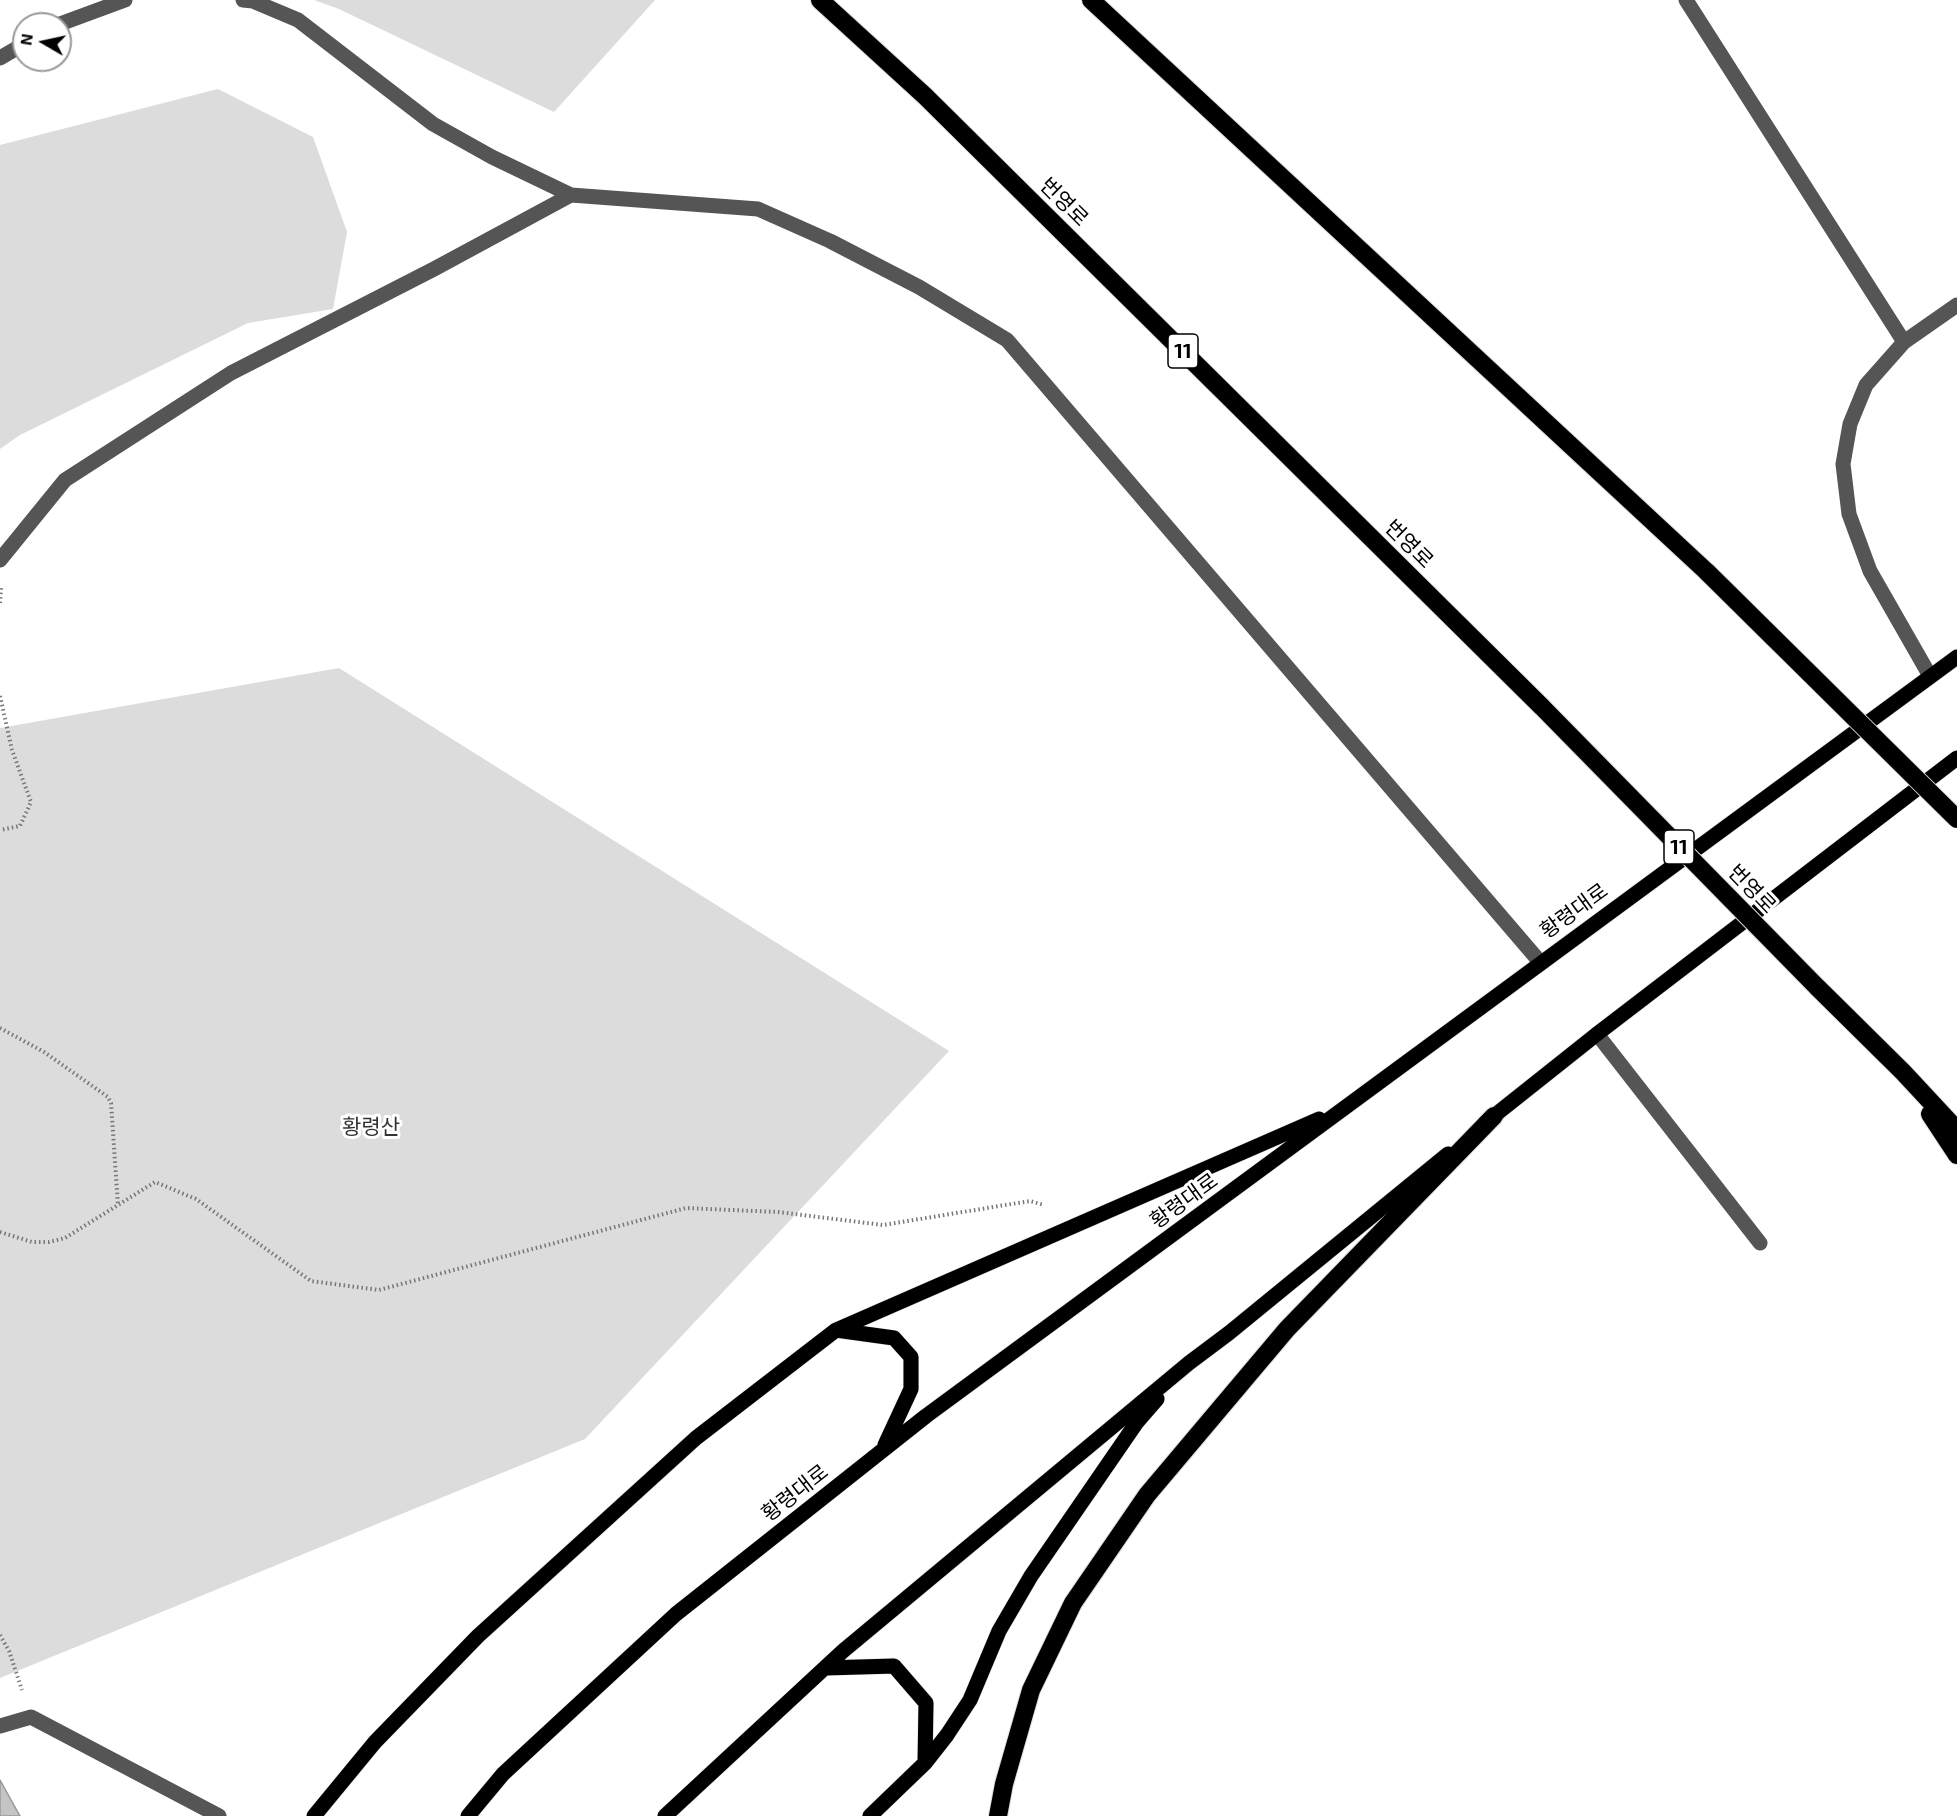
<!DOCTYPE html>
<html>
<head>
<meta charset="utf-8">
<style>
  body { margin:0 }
  #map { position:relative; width:1957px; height:1816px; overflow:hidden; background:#fff; font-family:"Exo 2",sans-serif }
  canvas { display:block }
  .north { position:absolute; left:12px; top:12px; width:60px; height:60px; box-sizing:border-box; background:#fff; border:2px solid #999; border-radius:50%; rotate:279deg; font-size:16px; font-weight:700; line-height:24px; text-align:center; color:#000 }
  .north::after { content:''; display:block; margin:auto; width:21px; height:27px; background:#000; clip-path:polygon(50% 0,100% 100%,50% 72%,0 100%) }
</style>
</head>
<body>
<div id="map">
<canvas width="1957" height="1816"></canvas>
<div class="north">N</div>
</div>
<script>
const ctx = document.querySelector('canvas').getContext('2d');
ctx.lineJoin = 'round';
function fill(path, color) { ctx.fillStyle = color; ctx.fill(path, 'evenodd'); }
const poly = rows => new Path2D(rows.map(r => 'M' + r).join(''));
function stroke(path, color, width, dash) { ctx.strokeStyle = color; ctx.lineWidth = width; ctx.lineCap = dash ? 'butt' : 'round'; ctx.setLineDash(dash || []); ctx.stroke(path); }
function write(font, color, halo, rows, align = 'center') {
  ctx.font = font + ' "Exo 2","Noto Sans KR",sans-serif'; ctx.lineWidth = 6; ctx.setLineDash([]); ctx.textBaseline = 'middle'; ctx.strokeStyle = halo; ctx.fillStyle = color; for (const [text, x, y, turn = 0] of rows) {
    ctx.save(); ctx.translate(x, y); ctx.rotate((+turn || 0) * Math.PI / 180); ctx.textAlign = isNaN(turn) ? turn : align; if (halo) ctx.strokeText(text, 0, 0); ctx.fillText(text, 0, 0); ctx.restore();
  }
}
const green = poly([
  [314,0,655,0,554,112,339,9],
  [218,89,313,137,347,232,333,309,248,323,20,435,0,449,0,145],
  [339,668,949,1051,585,1439,0,1678,0,728]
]);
const building = poly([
  [0,1780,20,1816,0,1816,0,1780]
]);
const path = poly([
  [0,603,1,588],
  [0,696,12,750,31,802,20,826,0,830],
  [0,1028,44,1052,108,1097,111,1103,118,1205],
  [0,1232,32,1242,49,1242,65,1238,155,1182,196,1199,311,1281,379,1290,686,1208,778,1212,883,1225,1030,1201,1044,1205],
  [0,1635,9,1651,22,1690]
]);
const minor = poly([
  [243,0,253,1,298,20,433,124,492,157,571,195,758,209,830,241,919,287,1007,340,1540,962],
  [1686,0,1904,342],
  [60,24,125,0],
  [0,58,24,44],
  [0,560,65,480,231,373,434,269,571,195],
  [1930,676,1870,571,1849,514,1843,464,1850,424,1866,385,1904,342,1957,305],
  [1597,1034,1760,1243],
  [0,1726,31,1717,219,1816]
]);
const major = poly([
  [1485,1123,1597,1034,1957,758],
  [836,1330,894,1338,911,1357,911,1389,885,1445],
  [825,1668,894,1666,926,1703,925,1763],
  [314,1816,375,1742,478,1636,696,1438,836,1330,1319,1119],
  [468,1816,503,1774,676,1614,926,1416,1957,657],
  [665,1816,843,1651,1189,1363,1229,1333,1448,1154],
  [870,1816,925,1763,947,1735,970,1700,999,1631,1031,1576,1137,1422,1157,1399]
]);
const highway = poly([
  [820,0,925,96,1542,707],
  [1091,0,1707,572],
  [1817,987,1903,1072,1957,1130],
  [1930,1114,1957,1155],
  [998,1816,1004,1784,1031,1690,1073,1603,1147,1495,1287,1329,1494,1116]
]);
const highwayBridge = poly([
  [1707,572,1957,819],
  [1542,707,1817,987]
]);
const shields = [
  [1183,351,30],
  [1679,847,30]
];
const shieldNames = [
  ["11",1183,351],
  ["11",1679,847]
];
const streetNames = [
  ["번영로",1064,202,45],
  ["번영로",1409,544,45],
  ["번영로",1752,889,46],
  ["황령대로",1574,911,-36],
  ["황령대로",1184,1201,-36],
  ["황령대로",795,1493,-38]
];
const parkNames = [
  ["황령산",371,1127]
];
fill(green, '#dcdcdc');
fill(building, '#c4c4c4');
stroke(building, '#999', 1.5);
stroke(major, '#dbdbdb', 16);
stroke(highway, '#dbdbdb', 20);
stroke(path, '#777', 4, [1.5, 3]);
stroke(minor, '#555', 15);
stroke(major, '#000', 15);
stroke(highway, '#000', 18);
stroke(highwayBridge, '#dbdbdb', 20, []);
stroke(highwayBridge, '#000', 18);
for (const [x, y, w] of shields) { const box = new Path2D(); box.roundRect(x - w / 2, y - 17, w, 34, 4.5); ctx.fillStyle = '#fff'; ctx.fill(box); stroke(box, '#000', 1.5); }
write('bold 20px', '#000', null, shieldNames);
write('21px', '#000', '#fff', streetNames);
write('21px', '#333', '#fff', parkNames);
</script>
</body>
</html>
